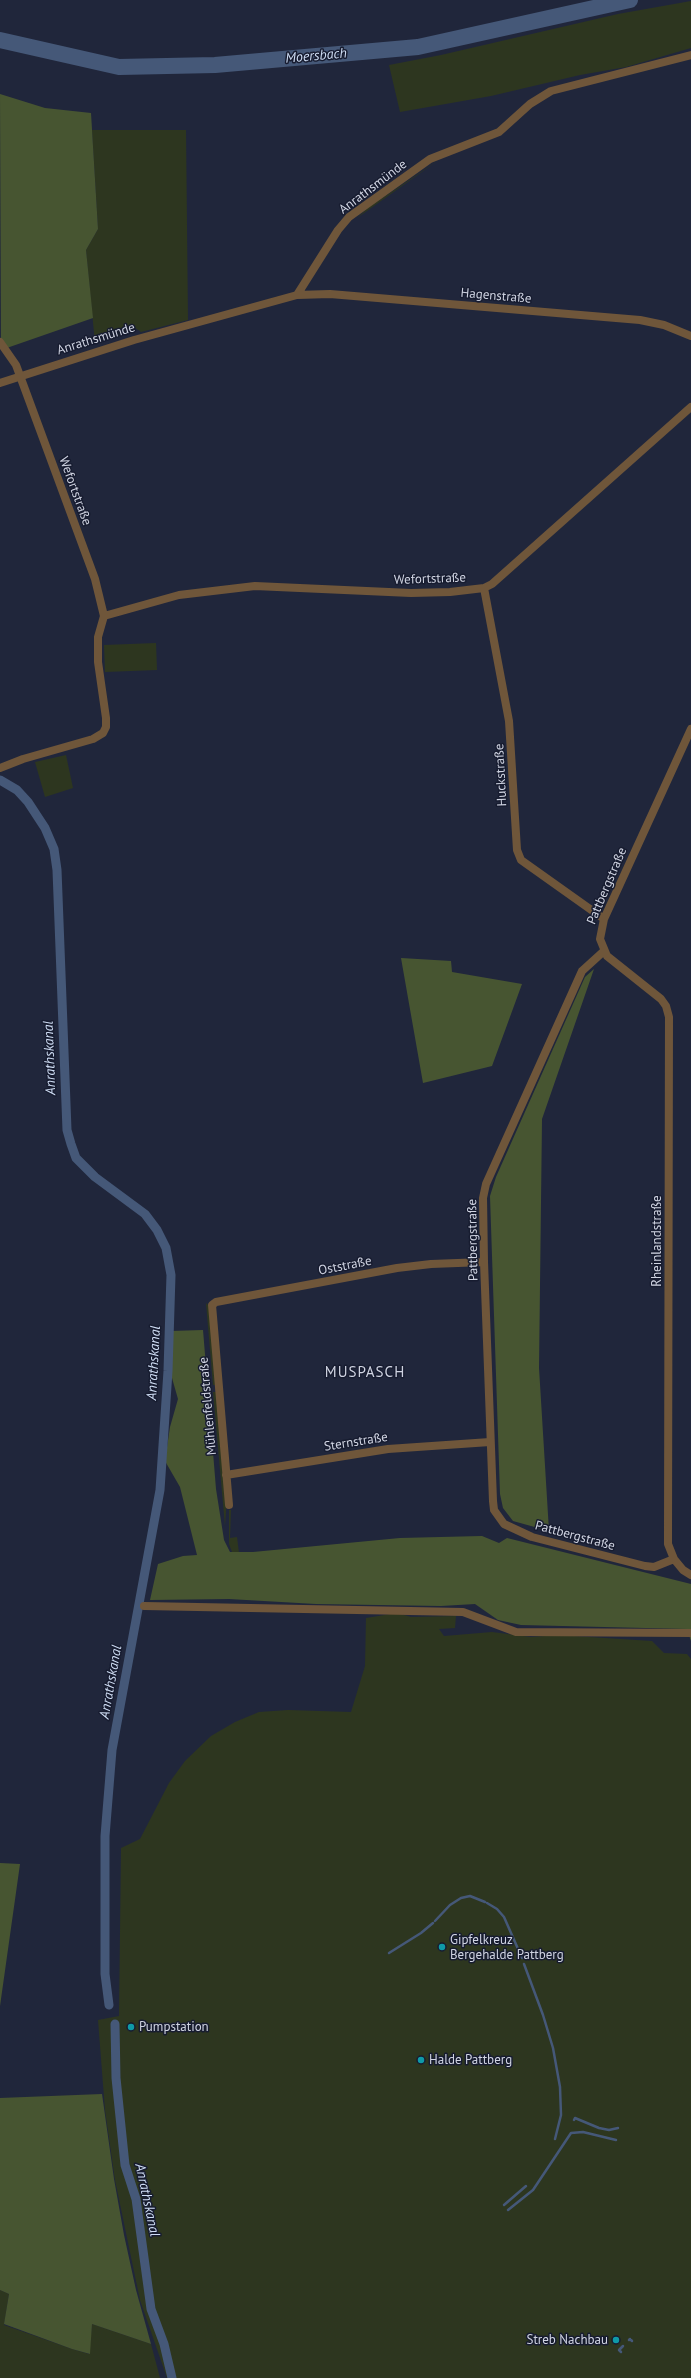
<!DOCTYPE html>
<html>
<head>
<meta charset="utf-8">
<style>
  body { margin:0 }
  canvas { display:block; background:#20263b }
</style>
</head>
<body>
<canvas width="691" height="2378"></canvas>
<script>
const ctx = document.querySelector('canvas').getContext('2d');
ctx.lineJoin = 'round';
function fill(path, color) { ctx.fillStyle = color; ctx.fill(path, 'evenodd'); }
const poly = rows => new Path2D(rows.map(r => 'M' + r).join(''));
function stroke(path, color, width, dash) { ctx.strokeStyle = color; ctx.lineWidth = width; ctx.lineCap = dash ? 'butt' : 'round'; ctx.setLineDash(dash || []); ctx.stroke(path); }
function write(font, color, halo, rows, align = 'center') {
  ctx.font = font + ' "PT Sans",sans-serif'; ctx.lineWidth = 3; ctx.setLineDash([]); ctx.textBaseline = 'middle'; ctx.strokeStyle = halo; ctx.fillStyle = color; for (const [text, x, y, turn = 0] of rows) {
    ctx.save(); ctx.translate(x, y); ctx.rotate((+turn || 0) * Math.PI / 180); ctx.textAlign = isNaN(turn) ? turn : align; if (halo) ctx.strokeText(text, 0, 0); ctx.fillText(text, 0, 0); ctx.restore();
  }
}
const green = poly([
  [691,1,691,48,626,67,580,75,491,96,400,112,389,65,441,55,618,14],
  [92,130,186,130,188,320,141,332,131,325,128,334,95,343,86,250,98,229],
  [440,159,357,218,368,208],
  [156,643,157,670,105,672,104,645],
  [66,755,73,788,45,797,35,762],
  [206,1303,209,1306,216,1385,213,1385],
  [213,1392,216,1392,227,1497,225,1526],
  [229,1510,231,1510,230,1538,237,1537,239,1553,232,1552,229,1544],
  [397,1613,411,1617,456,1616,455,1628,439,1629,444,1636,492,1632,531,1637,558,1635,652,1641,664,1653,687,1654,691,1659,691,2378,167,2378,140,2300,115,2180,105,2110,98,2020,119,2016,121,1848,140,1839,169,1783,185,1761,211,1736,235,1722,259,1712,288,1710,351,1712,365,1666,366,1618],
  [0,2290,9,2294,4,2325,72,2349,89,2354,92,2324,151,2344,160,2378,0,2378]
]);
const forest = poly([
  [0,94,45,108,91,113,98,229,86,250,93,318,1,350],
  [401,958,451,961,452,972,522,984,492,1066,423,1083],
  [594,969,542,1119,539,1368,549,1531,513,1521,503,1508,500,1494,490,1196,496,1177,585,977],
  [203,1330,216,1489,224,1540,230,1552,253,1552,400,1538,482,1536,499,1543,507,1538,691,1584,691,1641,687,1629,521,1625,498,1620,475,1604,441,1606,316,1604,229,1599,150,1600,158,1564,183,1556,197,1555,180,1487,165,1461,170,1427,178,1399,170,1371,171,1331],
  [0,1863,20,1864,0,2006],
  [102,2094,114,2179,124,2235,136,2290,151,2344,92,2324,90,2354,72,2349,4,2324,9,2294,0,2290,0,2098]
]);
const stream = poly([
  [487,1903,497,1909,504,1917,522,1958],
  [435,1921,450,1905,461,1898,470,1896,485,1902],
  [389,1953,421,1933,433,1923],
  [524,1964,543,2015,553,2048,560,2087,561,2115,555,2139],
  [574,2120,575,2118,599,2128,609,2130,618,2128],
  [504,2205,526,2186],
  [508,2210,533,2190,571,2133,583,2132,616,2140],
  [629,2340,630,2339],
  [631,2340,632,2341],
  [621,2352,619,2350,623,2346]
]);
const canal = poly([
  [0,780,17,790,28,802,45,828,54,849,57,870,67,1130,71,1144,76,1158,95,1177,145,1214,157,1230,166,1248,171,1275,168,1371,160,1490,112,1750,105,1836,105,1974,109,2005],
  [115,2024,116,2078,125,2165,136,2199,151,2309,164,2344,172,2378]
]);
const river = poly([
  [0,40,119,67,215,65,418,47,630,0]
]);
const minor = poly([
  [297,295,330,294,640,320,664,325,691,336],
  [0,342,16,365,95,579,104,616,179,595,255,586,411,593,450,592,484,588,492,584,691,407],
  [0,383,134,340,297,295,338,230,349,217,430,159,499,132,530,104,551,91,691,55],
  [484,588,509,721,517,850,521,860,604,919],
  [691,729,604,919,600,939,607,956,661,999,666,1006,669,1017,668,1533,668,1544,674,1559,683,1570,691,1575],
  [0,768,23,759,93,739,103,733,106,727,106,718,98,662,98,637,104,616],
  [604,951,582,971,486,1184,483,1198,484,1262,493,1501,494,1510,504,1524,532,1537,645,1566,654,1567,674,1559],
  [226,1475,388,1449,490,1442],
  [229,1505,212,1305,216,1302,397,1268,431,1264,484,1262],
  [144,1606,463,1612,516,1632,691,1633]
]);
const markers = [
  [442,1947,4,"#0f9aa8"],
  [131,2027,4,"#0f9aa8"],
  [421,2060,4,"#0f9aa8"],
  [616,2340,4,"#0f9aa8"]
];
const streetNames = [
  ["Anrathsmünde",373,187,-37],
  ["Hagenstraße",496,296,5],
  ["Anrathsmünde",96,339,-17],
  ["Wefortstraße",75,491,70],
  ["Wefortstraße",430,579,-2],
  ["Huckstraße",501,775,-93],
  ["Pattbergstraße",607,886,-67],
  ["Pattbergstraße",473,1240,-91],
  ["Rheinlandstraße",657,1241,-90],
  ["Oststraße",345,1266,-11],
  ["Mühlenfeldstraße",208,1406,-95],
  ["Sternstraße",356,1442,-9],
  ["Pattbergstraße",575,1536,15]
];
const poiNames = [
  ["Gipfelkreuz",450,1940],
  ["Bergehalde Pattberg",450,1955],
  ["Pumpstation",139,2027],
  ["Halde Pattberg",429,2060],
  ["Streb Nachbau",608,2340,"right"]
];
const waterNames = [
  ["Moersbach",316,56,-5],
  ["Anrathskanal",50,1058,-92],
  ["Anrathskanal",154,1363,-87],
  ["Anrathskanal",111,1682,-80],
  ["Anrathskanal",147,2200,78]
];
const quarterNames = [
  ["MUSPASCH",365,1373]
];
fill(green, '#2d361f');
fill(forest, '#475531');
stroke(stream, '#455878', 2.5);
stroke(canal, '#455878', 9);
stroke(river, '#455878', 16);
stroke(minor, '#6f563a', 8);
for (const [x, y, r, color] of markers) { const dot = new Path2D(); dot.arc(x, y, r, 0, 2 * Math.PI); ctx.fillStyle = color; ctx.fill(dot); stroke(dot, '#171c30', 1.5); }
write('13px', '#d0d4e2', '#171c30', streetNames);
write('13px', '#d0d4e2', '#171c30', poiNames, 'left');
write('italic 14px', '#cfddf4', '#171c30', waterNames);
ctx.letterSpacing = '1px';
write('15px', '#d0d4e2', '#171c30', quarterNames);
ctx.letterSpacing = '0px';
</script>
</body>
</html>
